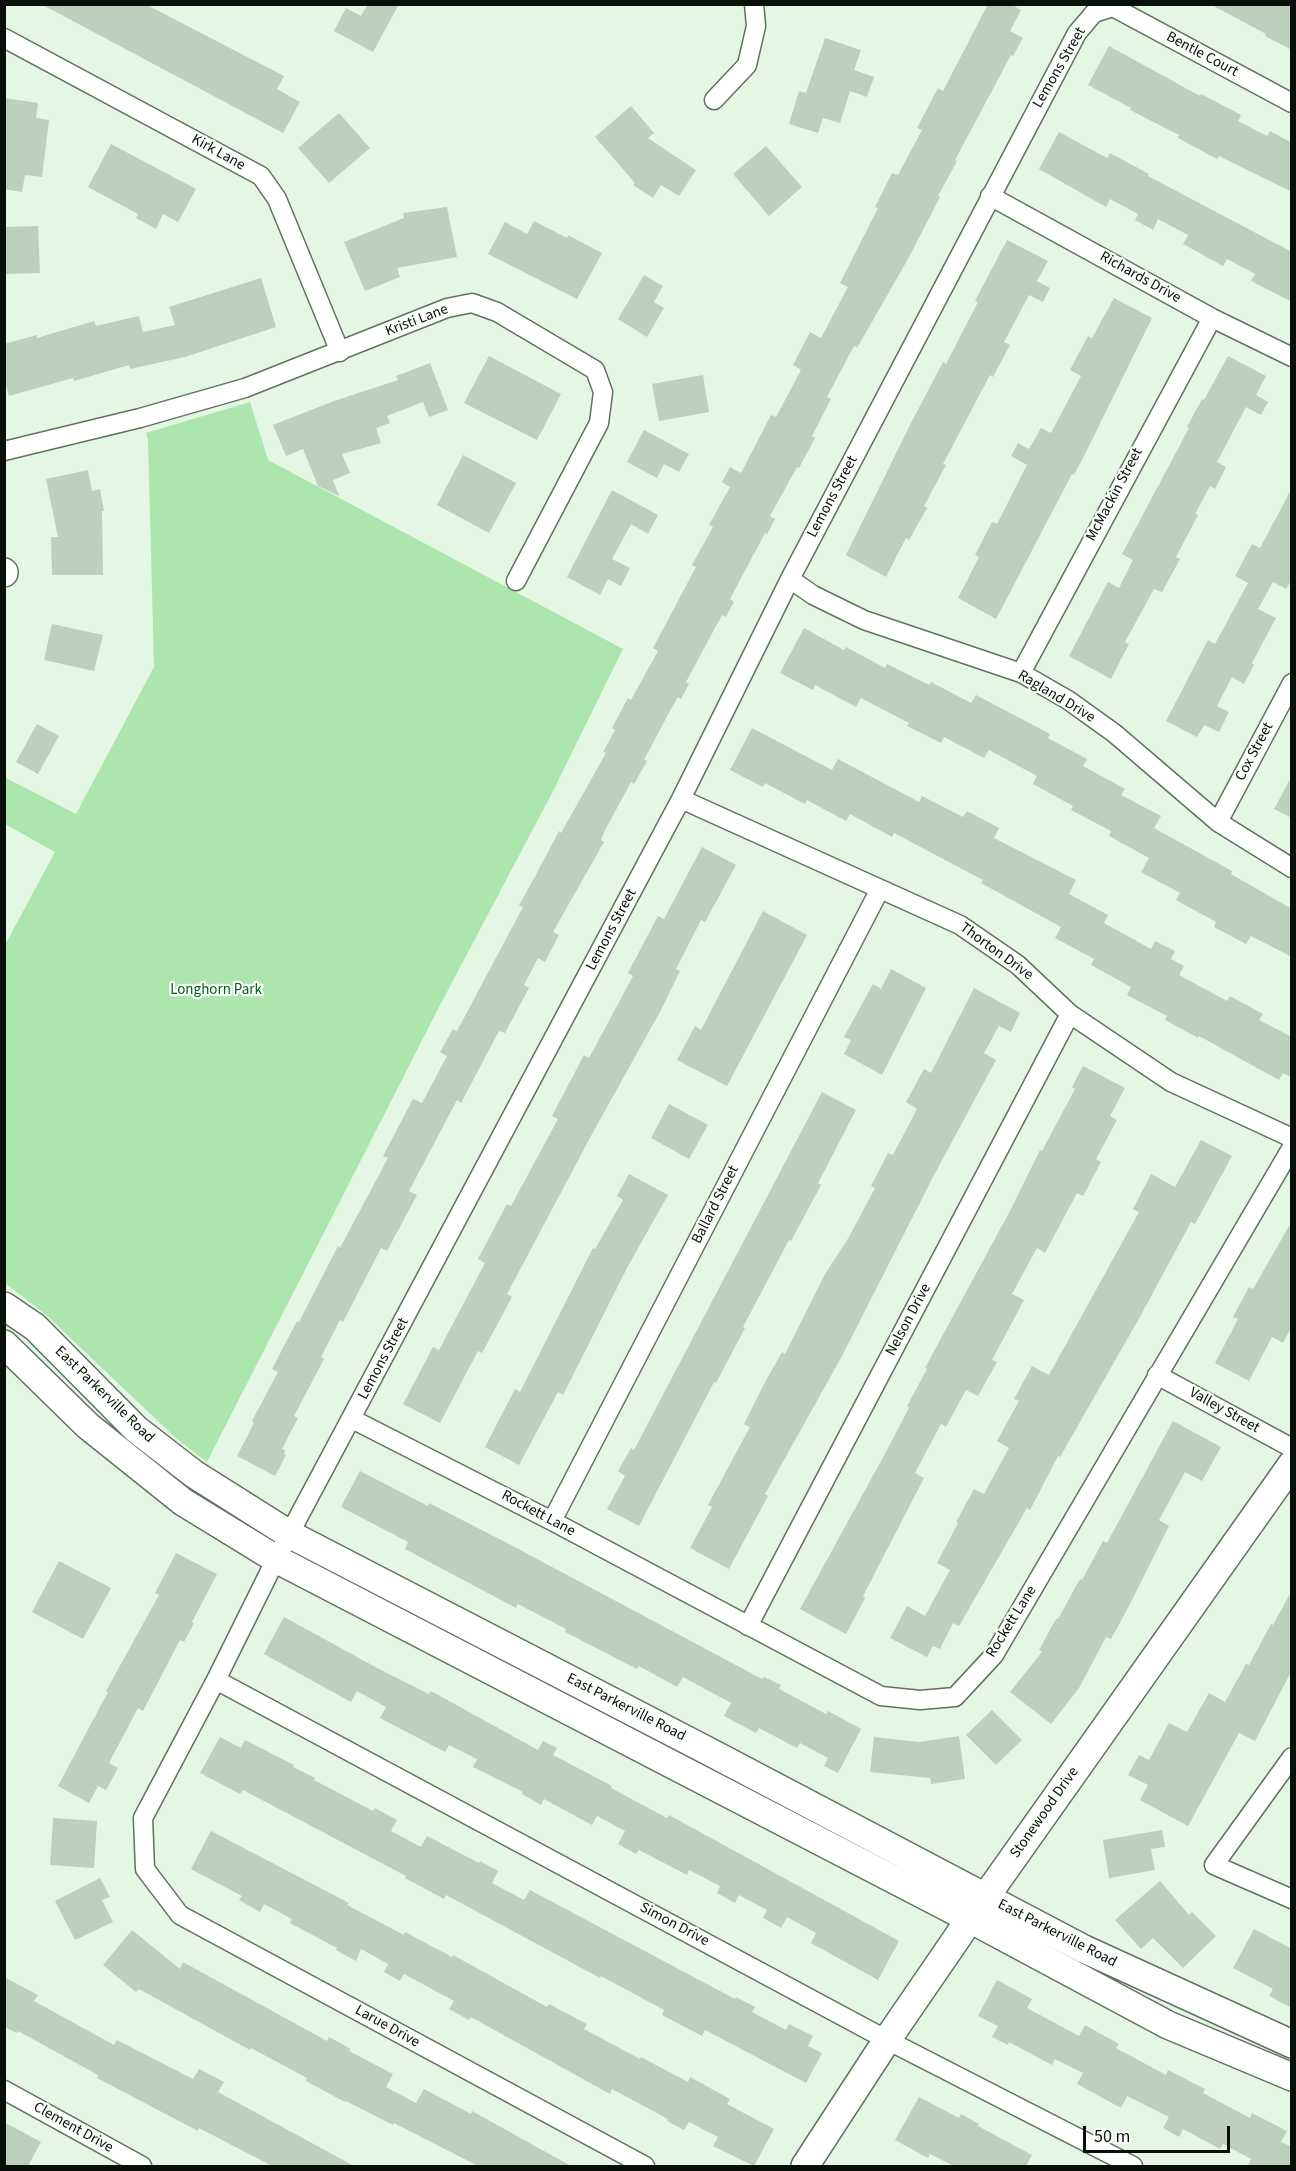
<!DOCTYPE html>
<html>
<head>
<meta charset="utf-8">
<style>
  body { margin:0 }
  #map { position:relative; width:1296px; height:2171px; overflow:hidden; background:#e3f7e3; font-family:"Source Sans 3",sans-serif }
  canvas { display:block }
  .frame { position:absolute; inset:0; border:6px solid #090f09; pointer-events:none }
  .scale { position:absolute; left:1083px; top:2126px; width:147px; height:27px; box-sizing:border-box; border:3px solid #090f09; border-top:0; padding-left:8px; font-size:18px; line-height:21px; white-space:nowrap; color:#090f09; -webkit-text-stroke:4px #fbfffb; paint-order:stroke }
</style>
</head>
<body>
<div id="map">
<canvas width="1296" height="2171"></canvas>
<div class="frame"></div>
<div class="scale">50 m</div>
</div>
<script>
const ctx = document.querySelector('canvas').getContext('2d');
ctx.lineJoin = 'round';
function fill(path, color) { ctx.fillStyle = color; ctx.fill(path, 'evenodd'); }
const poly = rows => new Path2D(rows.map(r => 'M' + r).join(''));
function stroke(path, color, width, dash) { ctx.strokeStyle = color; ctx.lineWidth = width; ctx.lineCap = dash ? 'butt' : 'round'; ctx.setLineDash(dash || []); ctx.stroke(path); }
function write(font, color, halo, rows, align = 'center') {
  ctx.font = font + ' "Source Sans 3",sans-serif'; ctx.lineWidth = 4.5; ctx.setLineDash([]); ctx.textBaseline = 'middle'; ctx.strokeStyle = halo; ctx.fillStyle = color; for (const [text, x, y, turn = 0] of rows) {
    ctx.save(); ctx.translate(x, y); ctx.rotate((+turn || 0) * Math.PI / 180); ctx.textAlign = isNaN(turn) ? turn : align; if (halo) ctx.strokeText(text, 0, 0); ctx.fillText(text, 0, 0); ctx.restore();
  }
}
const green = poly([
  [250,402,268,460,623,649,551,795,438,1009,207,1462,178,1440,45,1314,5,1283,5,945,55,852,5,824,4,777,76,814,154,667,148,440,146,433]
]);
const building = poly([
  [41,4,145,4,284,76,277,89,300,102,283,133],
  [368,4,399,4,373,52,334,31,346,8,361,16],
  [988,4,1011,4,1021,10,1010,31,1023,38,1013,56,1011,55,955,160,957,161,938,196,940,197,908,259,857,348,854,346,827,397,831,399,812,436,815,438,799,468,797,467,770,516,775,519,767,534,765,533,730,599,734,602,726,617,722,615,686,682,689,684,681,699,678,697,672,707,644,760,647,761,634,784,631,782,604,832,601,840,604,842,553,932,559,935,545,962,538,958,524,985,529,988,505,1033,499,1031,461,1103,457,1100,409,1191,417,1195,387,1251,381,1248,343,1322,340,1320,321,1357,324,1359,294,1416,298,1418,282,1449,285,1450,284,1454,286,1455,275,1476,237,1456,254,1423,252,1421,278,1372,272,1369,297,1321,299,1322,338,1246,340,1248,388,1158,383,1156,413,1099,422,1103,447,1056,440,1052,453,1029,457,1031,523,907,519,905,531,884,559,831,561,833,606,753,603,752,615,730,612,728,628,698,631,700,658,651,653,648,696,567,692,565,713,527,709,525,730,487,722,482,730,467,741,473,771,415,776,417,801,370,793,365,810,332,821,338,848,287,840,283,878,208,875,207,892,173,898,175,922,130,917,128,938,88,943,91],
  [1210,4,1292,4,1292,50,1265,36,1266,34],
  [825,38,861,50,854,70,874,77,867,97,850,91,840,123,823,118,818,133,789,124,799,91,806,93],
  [1109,46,1200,96,1201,94,1241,115,1238,121,1267,136,1270,131,1292,143,1292,192,1219,156,1217,159,1178,138,1179,135,1130,110,1131,108,1088,85],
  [4,98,38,103,36,118,49,120,42,177,25,175,22,192,4,189],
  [631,106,654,133,648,138,696,170,679,196,661,185,653,198,633,185,635,183,595,137],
  [339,113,370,148,329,183,298,148],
  [1059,132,1107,158,1110,153,1149,174,1148,176,1292,252,1292,302,1251,281,1255,274,1227,259,1223,266,1183,244,1188,235,1158,219,1153,230,1135,220,1138,214,1110,199,1106,207,1039,169],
  [111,144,196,189,178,222,163,214,156,229,136,218,138,214,88,187],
  [766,146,802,187,769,216,733,174],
  [447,207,457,257,397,268,400,277,365,291,344,242,404,218,403,213],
  [534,221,567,238,568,235,602,253,577,299,488,254,505,222,527,234],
  [38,226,40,273,4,274,4,227],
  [1007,240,1048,261,1037,281,1050,288,1043,302,1029,295,1004,342,1010,345,993,377,990,375,943,464,946,465,924,506,927,508,909,540,906,538,886,577,846,555,911,423,943,362,946,364,978,302,975,301],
  [644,275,663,286,654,302,664,308,647,337,618,319],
  [261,278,276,327,185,357,130,369,129,365,74,381,73,378,9,396,4,379,4,344,37,335,37,338,94,321,96,326,139,316,143,332,175,325,169,307],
  [1114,298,1152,318,1086,452,1074,475,1072,474,996,619,958,598,979,557,975,555,992,522,997,524,1027,465,1011,456,1018,443,1029,449,1041,428,1051,433,1081,376,1070,370,1088,336,1092,338],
  [489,356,561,394,537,440,464,403],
  [1228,356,1266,376,1256,395,1268,402,1261,415,1246,407,1217,462,1226,467,1215,489,1210,486,1195,514,1198,515,1176,557,1180,559,1162,592,1154,589,1125,642,1129,644,1111,679,1069,656,1108,582,1119,588,1133,560,1122,554,1189,428,1187,427,1202,399,1204,400],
  [430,363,448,410,429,417,423,402,387,416,390,423,376,428,381,443,342,454,350,473,333,480,339,496,318,486,303,449,286,456,273,425,334,401,398,380,396,376],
  [703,375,709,412,659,421,652,384],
  [644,430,689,454,679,472,664,464,657,478,627,462],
  [463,455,516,483,489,533,437,505],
  [88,470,92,491,100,489,104,511,102,511,103,575,52,575,51,537,58,537,46,479],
  [1292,488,1292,579,1286,589,1273,582,1258,609,1276,618,1252,663,1254,665,1244,684,1232,677,1217,706,1229,712,1219,732,1204,725,1197,737,1166,721,1208,640,1215,644,1248,583,1235,576,1252,544,1260,548],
  [612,490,658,515,648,534,631,524,612,559,630,568,621,586,608,579,600,595,567,577],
  [52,624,103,635,94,671,44,660],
  [804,628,844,650,846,647,885,668,887,664,929,685,931,682,971,703,976,695,1050,734,1048,738,1087,759,1083,766,1125,789,1121,795,1161,816,1154,828,1232,871,1231,874,1292,909,1292,957,1251,936,1246,944,1214,927,1216,922,1176,900,1180,893,1141,872,1149,858,1109,836,1111,831,1071,810,1073,806,1033,784,1037,776,989,750,984,758,944,737,941,743,907,726,909,723,861,698,856,707,815,685,813,690,780,673],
  [37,724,59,736,38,774,16,762],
  [752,728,832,770,838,759,919,802,922,796,963,817,967,811,999,828,994,838,1076,880,1069,894,1108,915,1104,923,1151,949,1155,941,1175,951,1171,959,1184,966,1179,975,1227,1001,1230,996,1263,1014,1259,1020,1292,1037,1292,1078,1283,1073,1279,1080,1199,1036,1198,1038,1165,1020,1167,1016,1127,995,1131,987,1091,965,1094,959,1055,938,1061,927,981,883,983,880,894,833,892,837,850,814,846,821,807,800,805,804,765,783,763,787,730,770],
  [1292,776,1292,818,1274,809],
  [702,847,736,865,705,922,701,920,676,969,680,971,661,1010,591,1136,507,1294,512,1297,482,1353,478,1351,440,1423,403,1404,433,1347,439,1350,485,1263,478,1259,507,1204,511,1206,558,1119,552,1116,584,1055,589,1058,633,976,628,973,658,916,664,919],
  [763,911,807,935,727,1086,677,1060,695,1026,701,1030],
  [891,969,926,988,882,1075,844,1054,851,1040,844,1037,873,984,881,989],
  [974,988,1020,1013,1011,1032,999,1026,984,1053,996,1060,933,1177,842,1356,765,1494,768,1496,729,1569,690,1548,712,1507,708,1505,750,1427,744,1424,764,1384,782,1352,785,1354,825,1274,849,1237,875,1188,871,1186,888,1153,893,1155,917,1109,906,1102,924,1069,931,1073],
  [1083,1066,1125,1088,1110,1116,1117,1120,1096,1159,1101,1162,1083,1196,1077,1193,1045,1253,1037,1248,1012,1294,1024,1300,992,1360,997,1362,978,1396,966,1390,946,1427,941,1424,915,1473,924,1478,863,1596,865,1598,846,1634,800,1609,887,1450,909,1408,907,1406,927,1369,925,1368,1011,1209,1040,1150,1042,1151,1075,1089,1072,1087],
  [822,1092,856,1110,818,1183,821,1185,791,1241,789,1240,743,1327,745,1328,716,1383,714,1382,639,1526,607,1509,625,1476,618,1471,631,1448,634,1450],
  [669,1104,708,1125,689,1159,651,1138],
  [1201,1140,1232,1156,1195,1224,1191,1222,1141,1315,1060,1457,1058,1456,1030,1510,1027,1508,959,1626,953,1623,940,1649,933,1646,927,1657,890,1638,907,1606,925,1616,950,1570,937,1563,958,1523,956,1522,974,1489,984,1494,1009,1448,997,1441,1019,1401,1014,1399,1032,1366,1049,1375,1139,1212,1133,1209,1151,1174,1175,1187],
  [629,1174,668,1195,628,1266,563,1395,558,1392,519,1465,485,1447,515,1389,520,1392,593,1248,595,1249,623,1200,617,1196],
  [1292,1221,1292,1326,1283,1343,1272,1337,1249,1381,1215,1363,1238,1319,1233,1317,1249,1287,1253,1289],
  [1173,1421,1221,1447,1202,1481,1185,1472,1159,1520,1169,1526,1129,1606,1111,1639,1106,1637,1079,1688,1051,1724,1010,1692,1042,1652,1039,1650,1056,1619,1058,1619,1080,1579,1082,1580,1103,1541,1107,1543],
  [360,1471,428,1506,429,1503,509,1544,762,1679,764,1677,781,1685,779,1689,826,1714,828,1711,861,1729,838,1773,824,1766,828,1758,800,1743,797,1748,759,1728,756,1733,724,1716,731,1703,683,1677,677,1687,639,1666,637,1669,565,1632,566,1629,518,1604,516,1608,405,1549,408,1542,341,1507],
  [176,1553,217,1574,192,1622,194,1623,184,1642,180,1640,143,1711,138,1708,109,1763,118,1768,106,1790,98,1786,89,1803,58,1786,108,1692,106,1691,159,1595,155,1593],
  [59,1561,111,1588,83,1639,32,1612],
  [1292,1590,1292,1670,1255,1741,1239,1733,1188,1826,1140,1800,1148,1785,1128,1775,1139,1755,1149,1760,1169,1723,1187,1732,1209,1693,1225,1702,1246,1664,1249,1665,1271,1624,1273,1625],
  [284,1617,379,1669,429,1694,431,1691,538,1750,543,1741,557,1748,553,1755,612,1786,611,1788,667,1818,669,1815,899,1941,878,1980,811,1943,816,1933,787,1917,781,1928,763,1918,767,1910,739,1895,735,1903,717,1893,720,1886,689,1870,687,1875,639,1850,636,1854,618,1844,625,1831,597,1816,592,1825,544,1799,541,1805,522,1794,523,1792,473,1767,477,1759,449,1745,445,1752,380,1718,386,1707,357,1691,351,1702,264,1654],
  [992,1710,1022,1740,996,1765,966,1735],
  [959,1736,965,1779,931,1784,930,1778,870,1772,874,1737,919,1742],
  [220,1737,241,1748,245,1740,294,1765,293,1767,315,1778,314,1780,373,1811,375,1808,397,1820,391,1831,421,1847,427,1836,479,1863,480,1861,498,1871,492,1883,524,1900,530,1890,735,1999,736,1997,755,2007,752,2012,786,2030,789,2024,813,2036,808,2046,822,2053,806,2083,705,2030,702,2036,662,2015,664,2010,601,1976,600,1978,446,1895,444,1899,405,1878,406,1876,243,1790,240,1794,200,1773],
  [53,1818,97,1821,94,1868,50,1865],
  [1162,1830,1165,1847,1151,1849,1155,1870,1109,1878,1103,1840],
  [211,1831,349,1903,347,1905,404,1935,405,1932,452,1957,453,1955,547,2007,549,2004,587,2024,584,2029,640,2059,641,2057,688,2082,690,2077,730,2099,727,2104,774,2129,754,2166,713,2146,718,2137,689,2122,684,2130,667,2121,668,2119,612,2089,610,2094,471,2017,469,2020,449,2009,454,2001,404,1974,400,1981,384,1972,388,1964,361,1949,356,1961,336,1950,337,1948,290,1923,292,1919,264,1904,260,1912,239,1900,242,1896,191,1869],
  [100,1878,110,1897,102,1900,113,1922,75,1940,55,1901],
  [1160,1881,1189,1915,1192,1912,1216,1936,1183,1968,1153,1938,1141,1949,1115,1920],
  [1254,1929,1292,1949,1292,2008,1269,1996,1273,1989,1233,1968],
  [132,1930,180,1969,183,1962,327,2041,329,2037,351,2049,349,2051,393,2074,386,2087,416,2103,424,2089,471,2114,472,2111,571,2166,478,2166,394,2123,393,2125,346,2101,345,2102,306,2081,307,2078,251,2048,250,2050,139,1989,136,1992,103,1965],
  [4,1977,38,1995,34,2001,114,2045,117,2040,193,2079,199,2069,224,2082,218,2092,354,2166,272,2166,199,2128,198,2131,97,2078,98,2075,18,2031,17,2033,4,2027],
  [997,1980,1032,1999,1027,2008,1079,2036,1085,2025,1119,2044,1116,2048,1166,2075,1168,2070,1205,2089,1203,2093,1250,2118,1252,2113,1287,2131,1281,2142,1292,2147,1292,2166,1248,2166,1251,2159,1223,2144,1220,2149,1183,2129,1179,2137,1163,2128,1169,2117,1127,2096,1121,2108,1077,2084,1083,2073,1055,2059,1052,2065,1009,2042,1008,2045,992,2037,998,2026,978,2016],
  [919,2097,959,2118,961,2114,979,2124,978,2126,1032,2155,1026,2166,954,2166,930,2154,928,2158,895,2140],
  [4,2122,41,2142,28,2166,4,2166]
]);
const street = poly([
  [4,38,261,176,277,199,340,352],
  [714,100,747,65,756,26,754,4],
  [990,196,1212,318,1292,357],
  [4,451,140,418,245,388,447,308,472,303,497,312,595,370,603,392,599,423,516,581],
  [790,579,813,595,864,620,1021,673,1068,700,1114,733,1218,822,1292,868],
  [1021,673,1212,318],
  [681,799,960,925,1018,965,1070,1014,1171,1082,1292,1138],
  [1218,822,1292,683],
  [1157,1375,1292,1448],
  [352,1419,552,1521,881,1696,920,1700,955,1697,994,1655,1292,1147],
  [552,1521,880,889],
  [748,1626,1070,1014],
  [216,1680,887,2040,1133,2166],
  [1292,1757,1214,1865,1292,1899],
  [4,2090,142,2166],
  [645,2166,180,1915,145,1869,143,1818,216,1680,276,1559,681,799,790,579,1077,33,1094,13,1113,7,1292,103]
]);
const secondary = poly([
  [4,572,4,573],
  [4,1306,35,1327,136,1429,194,1474,289,1534,708,1751,1084,1949,1292,2044],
  [4,1344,88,1426,183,1502,276,1559,970,1919,1168,2025,1292,2077],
  [805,2166,887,2040,970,1919,1292,1464]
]);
const streetNames = [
  ["Bentle Court",1202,55,28],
  ["Lemons Street",1060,68,-60],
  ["Kirk Lane",218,153,29],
  ["Richards Drive",1140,278,29],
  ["Kristi Lane",417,321,-21],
  ["McMackin Street",1115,495,-62],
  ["Lemons Street",833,497,-62],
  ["Ragland Drive",1056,697,31],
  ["Cox Street",1255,752,-62],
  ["Lemons Street",612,930,-62],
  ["Thorton Drive",996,952,36],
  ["Ballard Street",716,1205,-63],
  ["Nelson Drive",909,1320,-62],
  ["Lemons Street",384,1359,-62],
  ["East Parkerville Road",104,1395,44],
  ["Valley Street",1224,1411,29],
  ["Rockett Lane",538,1514,28],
  ["Rockett Lane",1012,1622,-58],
  ["East Parkerville Road",626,1708,27],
  ["Stonewood Drive",1045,1813,-55],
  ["Simon Drive",674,1925,28],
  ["East Parkerville Road",1057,1934,27],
  ["Larue Drive",387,2027,29],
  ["Clement Drive",73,2128,29]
];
const parkNames = [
  ["Longhorn Park",216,991]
];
fill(green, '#ade5af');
fill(building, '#bcd0bc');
stroke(street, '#607260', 21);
stroke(secondary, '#607260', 30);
stroke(street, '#fff', 18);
stroke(secondary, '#fff', 27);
write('15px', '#090f09', '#fbfffb', streetNames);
write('15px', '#006219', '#fbfffb', parkNames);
</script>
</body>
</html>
